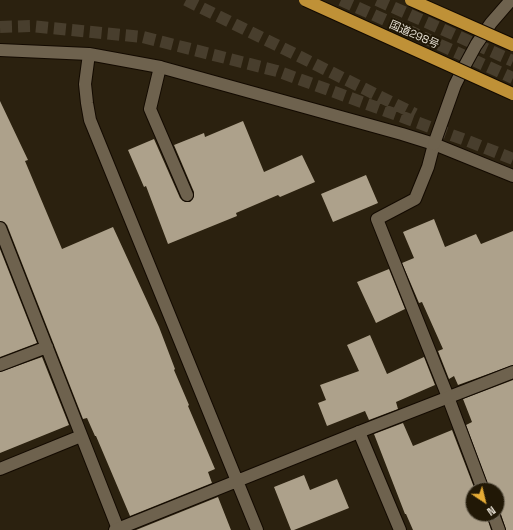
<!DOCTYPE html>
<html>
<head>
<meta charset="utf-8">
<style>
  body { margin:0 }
  #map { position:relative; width:513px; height:530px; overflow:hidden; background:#2b210f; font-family:"Space Grotesk",sans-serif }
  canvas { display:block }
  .north { position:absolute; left:465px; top:482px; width:40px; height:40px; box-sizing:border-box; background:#211806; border:1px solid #71695a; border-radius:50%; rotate:145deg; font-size:11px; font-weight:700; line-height:16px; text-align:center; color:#e9e3d7 }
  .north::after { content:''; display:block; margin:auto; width:14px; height:18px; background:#e6ac36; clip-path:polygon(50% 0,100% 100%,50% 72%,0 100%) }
</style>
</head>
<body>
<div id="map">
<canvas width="513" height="530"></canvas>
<div class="north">N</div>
</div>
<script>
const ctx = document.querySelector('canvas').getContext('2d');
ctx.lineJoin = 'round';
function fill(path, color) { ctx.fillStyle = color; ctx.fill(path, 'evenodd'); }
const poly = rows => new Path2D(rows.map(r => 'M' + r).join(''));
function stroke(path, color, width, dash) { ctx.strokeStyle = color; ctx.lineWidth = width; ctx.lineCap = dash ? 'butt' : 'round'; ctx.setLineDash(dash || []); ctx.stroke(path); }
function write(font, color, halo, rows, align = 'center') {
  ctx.font = font + ' "Space Grotesk","Noto Sans JP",sans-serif'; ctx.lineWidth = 4; ctx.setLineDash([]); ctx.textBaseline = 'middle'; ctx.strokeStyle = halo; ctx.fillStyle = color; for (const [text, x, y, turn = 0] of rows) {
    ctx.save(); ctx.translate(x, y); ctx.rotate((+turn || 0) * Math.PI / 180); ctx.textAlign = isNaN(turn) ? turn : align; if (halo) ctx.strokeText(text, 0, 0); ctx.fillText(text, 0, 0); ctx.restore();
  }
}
const building = poly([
  [0,101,28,160,25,161,62,249,113,227,159,327,175,369,174,370,189,405,188,406,215,469,208,472,212,483,130,516,96,436,95,436,87,418,83,419,7,225,4,222,0,221],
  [243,121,264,172,302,155,315,182,280,197,278,195,236,213,237,216,168,244,146,186,144,187,128,150,154,139,180,198,183,201,186,202,190,202,193,199,194,196,194,192,174,145,204,133,205,137],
  [366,175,378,203,333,222,321,194],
  [434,219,445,247,476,234,481,244,513,231,513,365,458,385,454,376,449,379,438,351,443,349,422,302,419,303,402,263,414,258,403,232],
  [0,249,37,343,0,357],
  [389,269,405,309,376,323,357,282],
  [370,335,387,374,424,357,435,385,396,402,398,409,369,420,365,411,327,426,318,403,326,400,320,385,359,371,347,345],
  [42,357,69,425,0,453,0,372],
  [513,380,513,530,506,530,500,511,497,508,497,490,490,490,466,425,472,422,463,399],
  [403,423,413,446,452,430,475,490,473,490,473,514,486,514,491,530,413,530,406,514,405,514,374,434],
  [304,475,310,490,337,479,349,508,294,530,291,530,274,487],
  [218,497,231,530,136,530]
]);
const highwayTunnel = poly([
  [186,0,415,114],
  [341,0,513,78],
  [377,0,513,61],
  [0,27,31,26,143,37,277,71,468,141,513,159]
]);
const lane = poly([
  [160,67,150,109,187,195],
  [434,144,428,167,415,199,377,219,448,397,483,490],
  [0,228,118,529],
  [0,365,47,347],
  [359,432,400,530],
  [0,469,81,436],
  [493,514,499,530]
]);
const street = poly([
  [0,50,89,54,160,67,402,134,434,144,513,176],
  [89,54,85,84,87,103,90,120,257,530],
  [115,530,359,432,513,372]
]);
const secondary = poly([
  [434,144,455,85,464,67,476,45,491,23,511,0]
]);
const highwayBridge = poly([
  [305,0,513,94],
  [411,0,513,45]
]);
const streetNames = [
  ["国道298号",414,35,24]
];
fill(building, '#ada18b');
stroke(highwayTunnel, '#483e2d', 12, [12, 6]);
stroke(lane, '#130a00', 14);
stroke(street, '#130a00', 14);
stroke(secondary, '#130a00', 14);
stroke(lane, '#6e624e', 12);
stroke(street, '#6e624e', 12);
stroke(secondary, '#6e624e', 12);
stroke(highwayBridge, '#130a00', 14, []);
stroke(highwayBridge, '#bf9137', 12);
write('11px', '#e9e3d7', '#211806', streetNames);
</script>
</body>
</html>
